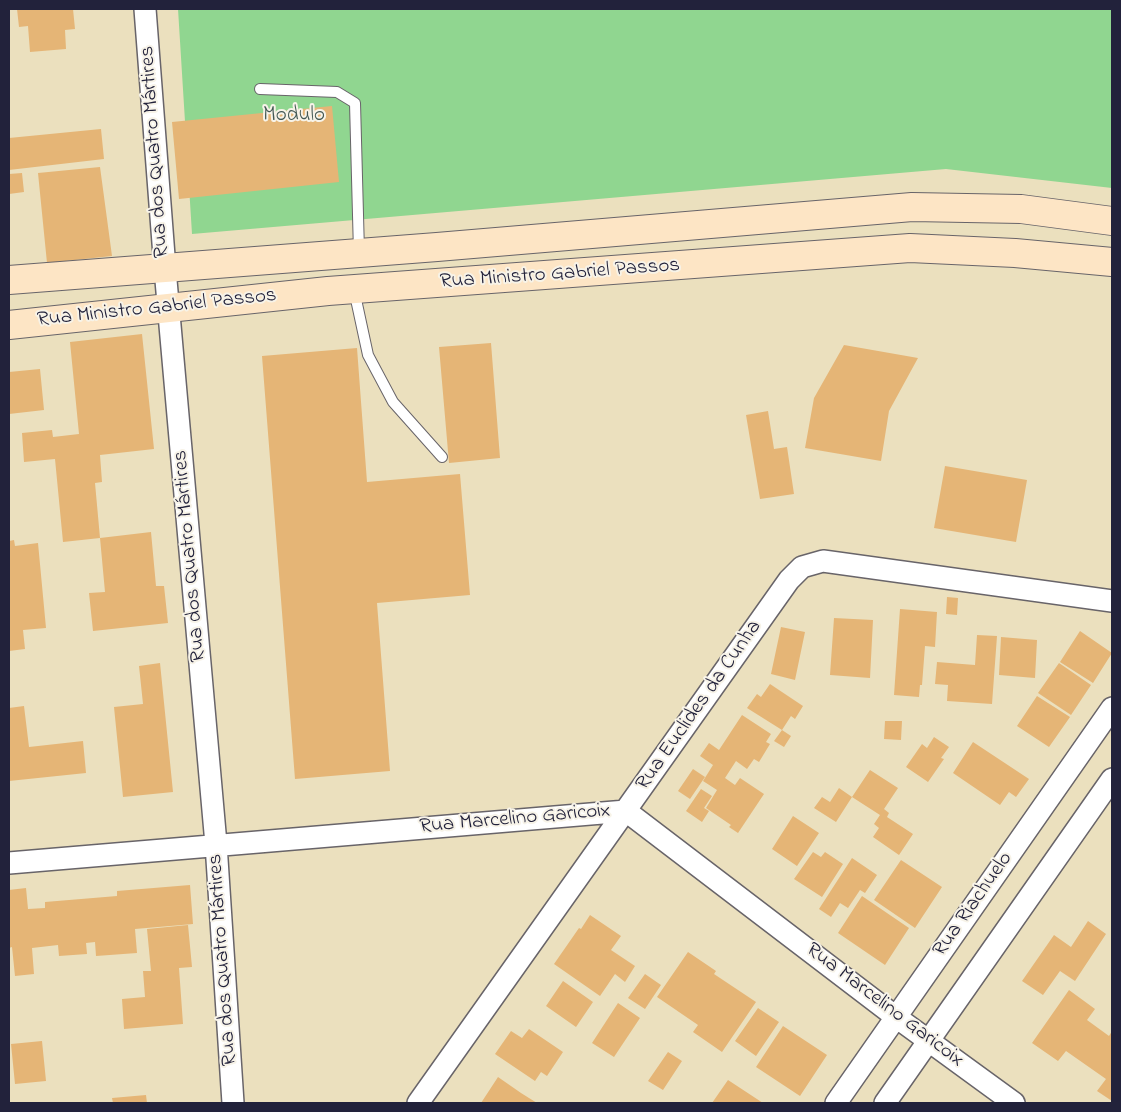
<!DOCTYPE html>
<html>
<head>
<meta charset="utf-8">
<style>
  body { margin:0 }
  #map { position:relative; width:1121px; height:1112px; overflow:hidden; background:#ebe0be; font-family:"Indie Flower",sans-serif }
  canvas { display:block }
  .frame { position:absolute; inset:0; border:10px solid #22223b; pointer-events:none }
</style>
</head>
<body>
<div id="map">
<canvas width="1121" height="1112"></canvas>
<div class="frame"></div>
</div>
<script>
const ctx = document.querySelector('canvas').getContext('2d');
ctx.lineJoin = 'round';
function fill(path, color) { ctx.fillStyle = color; ctx.fill(path, 'evenodd'); }
const poly = rows => new Path2D(rows.map(r => 'M' + r).join(''));
function stroke(path, color, width, dash) { ctx.strokeStyle = color; ctx.lineWidth = width; ctx.lineCap = dash ? 'butt' : 'round'; ctx.setLineDash(dash || []); ctx.stroke(path); }
function write(font, color, halo, rows, align = 'center') {
  ctx.font = font + ' "Indie Flower",sans-serif'; ctx.lineWidth = 4; ctx.setLineDash([]); ctx.textBaseline = 'middle'; ctx.strokeStyle = halo; ctx.fillStyle = color; for (const [text, x, y, turn = 0] of rows) {
    ctx.save(); ctx.translate(x, y); ctx.rotate((+turn || 0) * Math.PI / 180); ctx.textAlign = isNaN(turn) ? turn : align; if (halo) ctx.strokeText(text, 0, 0); ctx.fillText(text, 0, 0); ctx.restore();
  }
}
const green = poly([
  [178,9,1112,9,1112,188,946,169,192,234]
]);
const building = poly([
  [17,9,73,9,75,29,65,30,66,49,30,52,28,26,19,27],
  [332,106,339,182,179,199,172,122],
  [101,129,104,159,9,170,9,138],
  [100,167,112,256,47,263,38,173],
  [22,173,24,192,9,194,9,174],
  [142,334,154,449,100,455,102,482,95,483,100,538,151,532,156,586,164,586,168,623,93,631,89,593,105,592,100,538,63,542,55,459,24,462,22,433,52,430,53,437,79,434,70,342],
  [491,343,500,458,449,463,439,347],
  [844,345,918,358,889,411,881,461,805,448,814,398],
  [357,348,367,482,460,474,470,595,377,603,390,771,295,779,262,356],
  [40,369,44,410,9,414,9,372],
  [768,411,774,449,787,447,794,494,760,499,746,415],
  [945,466,1027,480,1016,542,934,528],
  [14,540,15,546,38,543,46,628,23,630,25,649,9,651,9,541],
  [947,597,958,598,957,615,946,614],
  [900,609,937,612,935,647,925,646,922,685,920,685,919,697,894,695],
  [834,618,873,620,870,678,830,675],
  [781,627,805,632,795,680,771,674],
  [1080,631,1112,653,1093,683,1060,662],
  [977,635,997,636,992,704,947,701,948,685,935,684,937,662,975,665],
  [1001,637,1037,640,1035,678,999,675],
  [160,663,173,792,123,797,114,707,143,704,139,666],
  [1059,663,1091,685,1071,715,1038,693],
  [770,684,803,706,795,719,791,716,782,730,791,736,784,747,774,741,782,730,747,708,757,694,761,697],
  [1037,696,1070,717,1049,747,1017,726],
  [24,706,29,747,83,741,86,773,9,781,9,708],
  [742,715,771,734,766,742,770,744,759,762,754,759,747,769,736,761,725,778,735,785,740,778,764,794,738,833,729,827,731,825,706,808,717,790,703,781,713,765,700,756,709,743,719,750],
  [885,721,902,721,901,740,884,739],
  [934,737,949,747,941,758,944,759,928,782,906,767,922,744,927,748],
  [973,742,1029,779,1016,797,1009,792,1000,805,953,773],
  [693,769,705,777,690,799,678,791],
  [870,770,898,788,884,809,889,813,887,817,913,834,899,855,873,837,879,828,874,824,880,815,852,797],
  [839,788,852,797,836,822,814,808,822,797,830,802],
  [701,789,712,796,704,808,709,811,702,822,686,811],
  [793,816,819,833,797,866,772,849],
  [813,852,821,857,825,852,843,864,822,897,794,879],
  [852,858,877,875,865,893,860,890,848,908,840,903,831,917,819,909],
  [901,860,942,887,915,928,874,900],
  [190,885,193,924,135,929,137,953,96,956,95,942,86,943,87,954,59,956,58,945,32,948,34,974,15,976,12,947,9,948,9,890,26,888,28,909,45,908,45,902,117,896,117,891],
  [862,896,909,928,885,965,838,933],
  [590,915,621,936,611,950,635,966,625,982,615,974,600,996,554,964,579,928,581,929],
  [1088,921,1106,934,1075,981,1060,971,1043,995,1022,981,1054,935,1071,947],
  [188,925,192,967,179,968,183,1024,124,1029,122,999,145,997,143,971,151,971,147,929],
  [688,952,716,971,714,974,756,1002,722,1052,693,1032,698,1025,657,997],
  [645,974,661,985,645,1009,628,998],
  [563,981,593,1002,576,1027,546,1006],
  [1069,990,1095,1009,1087,1020,1109,1036,1112,1031,1112,1101,1097,1091,1106,1079,1066,1051,1058,1061,1032,1043],
  [618,1003,640,1018,614,1057,592,1043],
  [758,1008,779,1022,756,1056,735,1041],
  [783,1026,827,1055,800,1096,756,1067],
  [529,1029,563,1052,547,1076,541,1072,535,1081,495,1054,511,1031,522,1038],
  [42,1041,46,1081,15,1084,11,1044],
  [668,1052,682,1061,663,1090,648,1081],
  [498,1077,521,1093,537,1103,481,1103],
  [728,1080,763,1103,712,1103],
  [146,1095,147,1103,113,1103,112,1098]
]);
const service = poly([
  [260,89,337,92,355,103,359,252],
  [354,290,368,355,393,402,442,457]
]);
const minor = poly([
  [145,9,165,269,216,844,233,1103],
  [9,863,626,811,896,1017,1014,1103],
  [418,1103,789,580,802,567,823,561,1112,601],
  [836,1103,1112,708],
  [885,1103,1112,779]
]);
const secondary = poly([
  [9,280,437,247,912,207,1021,209,1112,221],
  [9,325,328,291,910,248,1015,253,1112,262]
]);
const parkNames = [
  ["Modulo",294,117]
];
const streetNames = [
  ["Rua dos Quatro Mártires",156,152,-94],
  ["Rua Ministro Gabriel Passos",560,275,-4],
  ["Rua Ministro Gabriel Passos",157,309,-6],
  ["Rua dos Quatro Mártires",191,556,-95],
  ["Rua Euclides da Cunha",700,706,-55],
  ["Rua Marcelino Garicoix",515,820,-5],
  ["Rua Riachuelo",974,905,-55],
  ["Rua dos Quatro Mártires",224,960,-94],
  ["Rua Marcelino Garicoix",884,1006,37]
];
fill(green, '#90d690');
fill(building, '#e5b576');
stroke(service, '#686469', 12);
stroke(minor, '#686469', 24);
stroke(secondary, '#686469', 30);
stroke(service, '#fff', 10);
stroke(minor, '#fff', 21);
stroke(secondary, '#fde5c5', 28);
write('21px', '#435854', '#f7f3e8', parkNames);
write('21px', '#22223b', '#f7f3e8', streetNames);
</script>
</body>
</html>
